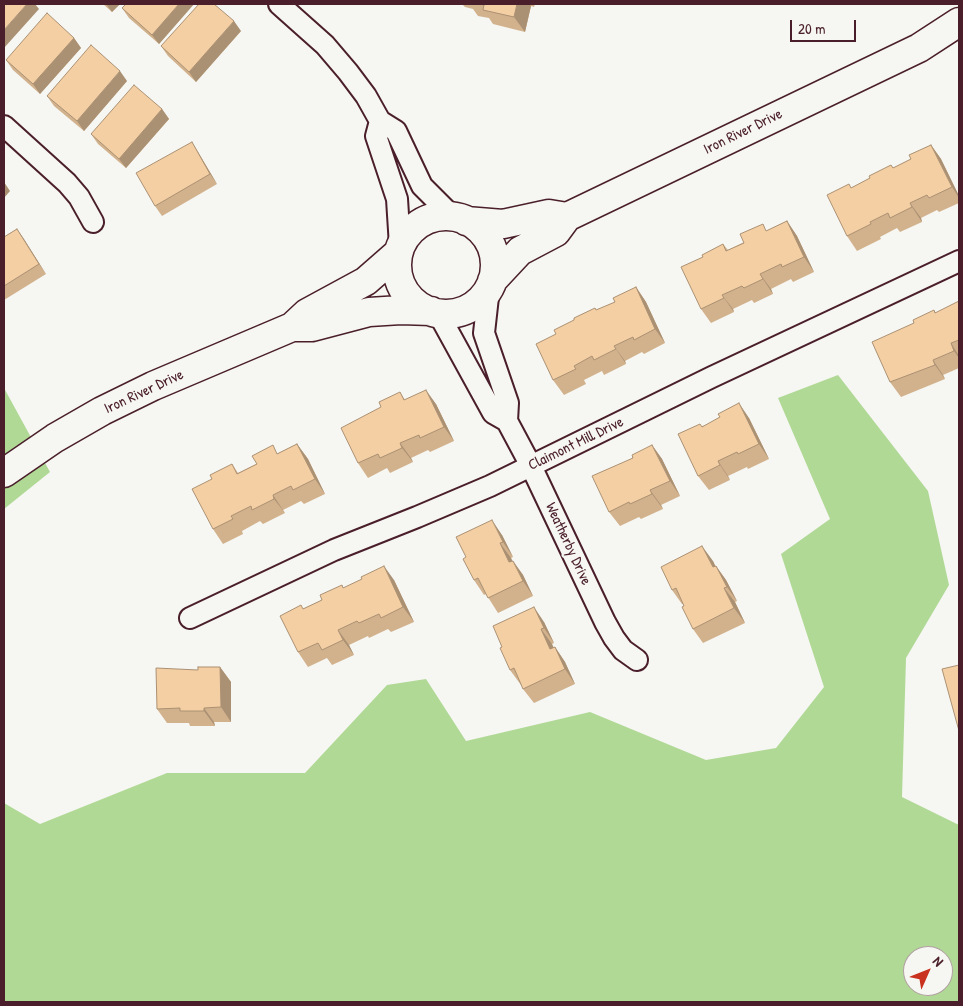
<!DOCTYPE html>
<html>
<head>
<meta charset="utf-8">
<style>
  body { margin:0 }
  #map { position:relative; width:963px; height:1006px; overflow:hidden; background:#f6f6f2; font-family:"Patrick Hand",sans-serif }
  canvas { display:block }
  .frame { position:absolute; inset:0; border:5px solid #4a1f2b; pointer-events:none }
  .north { position:absolute; left:903px; top:946px; width:50px; height:50px; box-sizing:border-box; background:#f6f6f2; border:1px solid #b1a0a2; border-radius:50%; rotate:46deg; font-size:14px; font-weight:700; line-height:20px; text-align:center; color:#4a1f2b }
  .north::after { content:''; display:block; margin:auto; width:18px; height:22px; background:#c8321e; clip-path:polygon(50% 0,100% 100%,50% 72%,0 100%) }
  .scale { position:absolute; left:790px; top:20px; width:66px; height:22px; box-sizing:border-box; border:2px solid #4a1f2b; border-top:0; padding-left:6px; font-size:15px; line-height:18px; white-space:nowrap; color:#4a1f2b; -webkit-text-stroke:4px #f6f6f2; paint-order:stroke }
</style>
</head>
<body>
<div id="map">
<canvas width="963" height="1006"></canvas>
<div class="frame"></div>
<div class="north">N</div>
<div class="scale">20 m</div>
</div>
<script>
const ctx = document.querySelector('canvas').getContext('2d');
ctx.lineJoin = 'round';
function fill(path, color) { ctx.fillStyle = color; ctx.fill(path, 'evenodd'); }
const poly = rows => new Path2D(rows.map(r => 'M' + r).join(''));
function stroke(path, color, width, dash) { ctx.strokeStyle = color; ctx.lineWidth = width; ctx.lineCap = dash ? 'butt' : 'round'; ctx.setLineDash(dash || []); ctx.stroke(path); }
function write(font, color, halo, rows, align = 'center') {
  ctx.font = font + ' "Patrick Hand",sans-serif'; ctx.lineWidth = 4.5; ctx.setLineDash([]); ctx.textBaseline = 'middle'; ctx.strokeStyle = halo; ctx.fillStyle = color; for (const [text, x, y, turn = 0] of rows) {
    ctx.save(); ctx.translate(x, y); ctx.rotate((+turn || 0) * Math.PI / 180); ctx.textAlign = isNaN(turn) ? turn : align; if (halo) ctx.strokeText(text, 0, 0); ctx.fillText(text, 0, 0); ctx.restore();
  }
}
const green = poly([
  [838,375,928,491,949,585,906,658,902,797,959,825,959,1002,4,1002,4,803,40,824,167,773,305,773,387,685,426,679,466,741,590,712,706,760,776,748,824,687,781,554,830,519,778,398],
  [913,956,943,956,943,986,913,986],
  [4,388,50,472,4,509]
]);
const street = poly([
  [279,4,325,45,348,72,366,96,380,121,396,131,422,186,453,217],
  [380,121,376,136,397,199,400,246],
  [4,126,67,183,79,197,93,222],
  [489,288,484,333,508,403,507,421,531,466,605,622,614,638,623,650,637,660],
  [438,313,493,413,507,421],
  [190,618,334,550,417,517,490,486,712,377,959,261]
]);
const secondary = poly([
  '397 265a49 49 0 1 1 98 0a49 49 0 1 1-98 0Z',
  [466,221,503,224,549,214,567,217],
  [492,281,520,251,556,232,567,217,919,48,959,22],
  [293,327,312,327,369,312,401,310,431,311],
  [4,473,55,438,102,411,153,386,292,327,307,313,366,281,398,253]
]);
const wall = poly([
  [103,4,120,4,112,12],
  [194,4,159,44,129,18,122,8],
  [462,4,535,4,534,7,531,6,525,32,493,24,489,18,478,16,473,9,465,7],
  [241,31,196,82,168,56,161,46],
  [74,38,81,48,40,94,13,70,6,60],
  [127,81,84,131,54,106,47,96],
  [162,109,169,119,126,168,98,144,91,134],
  [192,142,198,152,217,184,162,216,155,206],
  [931,145,941,159,959,196,959,203,939,212,937,210,921,218,922,222,900,232,897,228,880,237,881,239,857,251,847,236,852,188,870,178,891,165,893,168,911,159],
  [787,221,797,236,814,272,793,282,791,279,771,289,773,294,754,303,752,300,733,309,734,312,711,323,701,309,703,257,723,244,728,250],
  [17,229,46,274,4,300,4,237],
  [636,287,646,302,665,343,644,354,642,352,625,361,626,364,604,375,602,371,584,380,586,384,564,395,553,380,556,334,597,310,615,302],
  [959,301,959,368,943,375,945,379,901,397,890,382,914,323,934,310,936,313],
  [400,392,405,400,436,404,454,441,430,452,428,450,411,458,413,462,390,473,387,468,368,478,358,463,381,407],
  [749,418,769,459,748,469,747,467,728,476,730,480,709,490,698,476,702,426],
  [297,444,308,459,325,494,304,504,301,501,283,510,285,513,263,524,260,521,242,531,243,534,223,544,213,529,212,479,232,464,238,473],
  [652,445,662,459,680,496,661,505,663,509,641,519,639,517,620,526,609,512,633,458],
  [502,535,513,557,511,558,512,561,513,561,523,575,533,596,498,613,486,594,484,595,474,580],
  [713,561,715,566,716,566,726,580,737,601,735,602,745,623,703,643,693,629,683,604,682,604,672,590],
  [394,580,414,622,391,632,388,629,369,638,368,636,349,645,354,655,332,665,327,658,308,667,298,652,303,609,322,600,342,585,343,588],
  [544,622,554,643,552,644,553,648,555,647,565,662,575,684,534,703,523,689,521,684,521,685,510,670],
  [220,667,231,682,231,722,214,722,215,726,190,726,189,723,167,723,157,709,198,670]
]);
const shadedWall = poly([
  [27,4,35,4,39,9,4,48,4,30],
  [106,4,120,4,112,12],
  [179,4,194,4,159,44,152,35],
  [517,4,529,4,531,6,525,32,514,17],
  [234,21,241,31,196,82,189,72],
  [74,38,81,48,40,94,33,84],
  [120,71,127,81,84,131,77,121],
  [162,109,169,119,126,168,119,159],
  [192,142,198,152,217,184,210,174],
  [931,145,941,159,959,196,959,198,952,187],
  [4,182,10,191,4,198],
  [910,203,921,218,922,222,912,207],
  [787,221,797,236,814,272,804,257],
  [17,229,24,239,46,274,39,264],
  [760,274,771,289,773,294,763,279],
  [636,287,646,302,665,343,655,329],
  [722,295,733,309,734,312,724,298],
  [951,343,959,356,959,358,954,351],
  [614,346,625,361,626,364],
  [933,360,943,375,945,379,935,365],
  [426,390,436,404,454,441,444,427],
  [739,403,749,418,769,459,759,444],
  [400,443,411,458,413,462,402,448],
  [297,444,308,459,325,494,315,479],
  [652,445,662,459,680,496,670,481],
  [718,461,728,476,730,480,720,465],
  [650,490,661,505,663,509,652,494],
  [273,495,285,513,274,499],
  [492,520,502,535,513,557,503,542],
  [500,543,511,558,520,577,509,562],
  [702,546,713,561,723,582,713,567],
  [513,561,523,575,533,596,523,581],
  [384,566,394,580,414,622,403,607],
  [716,566,726,580,737,601,727,587],
  [724,588,735,602,745,623,734,608],
  [534,607,544,622,554,643,544,628],
  [541,629,552,644,561,664,550,649],
  [338,630,349,645,354,655,343,640],
  [555,647,565,662,575,684,565,669],
  [220,667,231,682,231,722,221,707],
  [204,708,214,722,215,726,204,711]
]);
const building = poly([
  [4,4,27,4,4,30,4,4],
  [126,4,179,4,152,35,122,8,126,4],
  [199,4,214,4,234,21,189,72,161,46,199,4],
  [479,4,517,4,514,17,483,10,484,5,479,4],
  [47,13,74,38,33,84,6,60,47,13],
  [91,45,120,71,77,121,47,96,91,45],
  [134,85,162,109,119,159,91,134,134,85],
  [192,142,210,174,155,206,136,173,192,142],
  [931,145,952,187,929,198,927,195,910,203,912,207,890,218,888,213,870,222,871,224,847,236,827,195,849,184,851,188,870,178,869,176,891,165,893,168,911,159,909,155,931,145],
  [787,221,804,257,782,267,781,264,760,274,763,279,744,288,742,286,722,295,724,298,701,309,681,267,703,257,702,255,723,244,726,251,744,243,740,234,763,224,766,231,787,221],
  [17,229,39,264,4,286,4,237,17,229],
  [636,287,655,329,634,340,633,337,614,346,616,349,594,360,592,356,574,366,576,369,553,380,536,344,556,334,554,330,574,320,574,318,595,308,596,310,615,302,613,298,636,287],
  [959,301,959,340,951,343,954,351,933,360,935,365,890,382,872,342,914,323,913,320,934,310,935,313,959,301],
  [426,390,444,427,420,438,419,435,400,443,402,448,380,458,378,454,358,463,341,428,381,407,379,402,400,392,404,400,426,390],
  [739,403,759,444,738,454,737,452,718,461,720,465,698,476,678,434,700,424,702,427,720,417,718,414,739,403],
  [297,444,315,479,293,490,291,486,273,495,274,499,252,510,251,506,231,516,233,519,213,529,192,489,212,479,210,475,232,464,237,474,257,464,252,456,273,445,277,454,297,444],
  [652,445,670,481,650,490,652,494,630,504,629,502,609,512,592,476,633,458,632,455,652,445],
  [492,520,503,542,500,543,509,562,513,561,523,581,488,598,478,578,474,580,463,559,466,557,456,537,492,520],
  [702,546,713,567,716,566,727,587,724,588,734,608,693,629,682,607,684,606,676,588,672,590,661,567,702,546],
  [384,566,403,607,381,618,379,614,359,623,357,621,338,630,343,640,322,650,318,643,298,652,280,616,301,605,303,609,322,600,320,595,342,585,343,588,362,579,361,577,384,566],
  [534,607,544,628,541,629,550,649,555,647,565,669,523,689,514,668,510,670,500,648,502,647,493,626,534,607],
  [959,665,959,731,942,669,959,665],
  [198,667,220,667,221,707,204,708,204,711,180,711,180,708,157,709,156,668,198,670,198,667]
]);
const streetNames = [
  ["Iron River Drive",743,132,-26],
  ["Iron River Drive",144,392,-25],
  ["Claimont Mill Drive",576,444,-26],
  ["Weatherby Drive",568,544,65]
];
fill(green, '#b0d996');
stroke(street, '#4a1f2b', 24);
stroke(secondary, '#4a1f2b', 31);
stroke(street, '#f6f6f2', 20);
stroke(secondary, '#f6f6f2', 28);
fill(wall, '#d2b28d');
fill(shadedWall, '#ab9173');
fill(building, '#f4cfa4');
stroke(building, '#ab9173', 1);
write('15px', '#4a1f2b', '#f6f6f2', streetNames);
</script>
</body>
</html>
